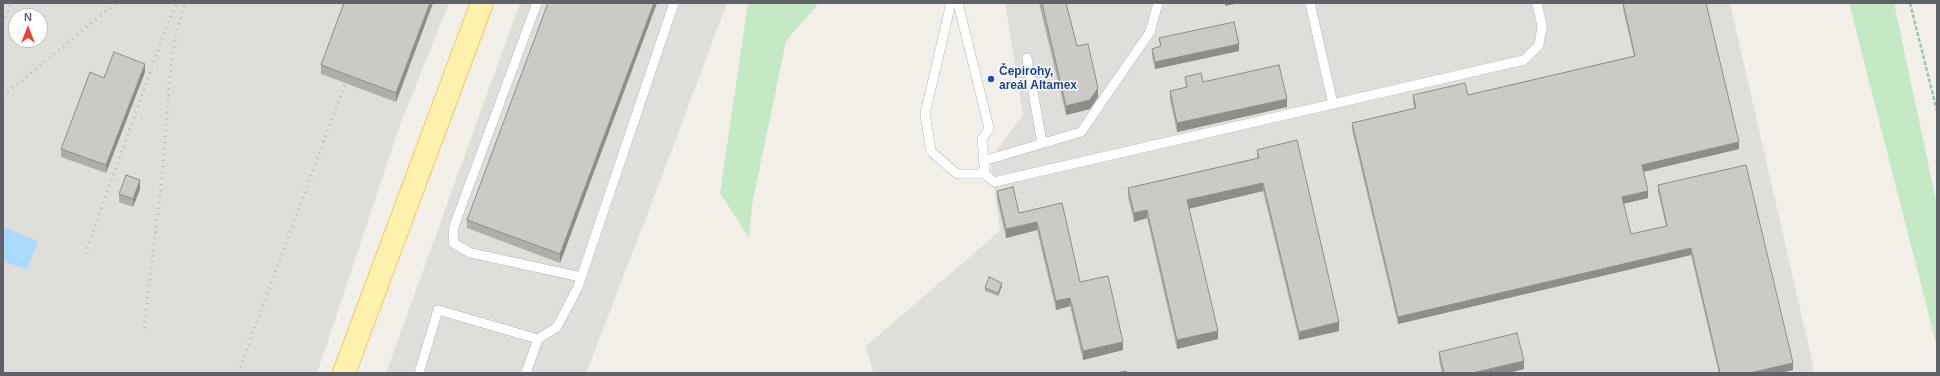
<!DOCTYPE html>
<html>
<head>
<meta charset="utf-8">
<style>
  body { margin:0 }
  #map { position:relative; width:1940px; height:376px; overflow:hidden; background:#f1efe8; font-family:Arial,sans-serif }
  canvas { display:block }
  .frame { position:absolute; inset:0; border:4px solid #5f6368; pointer-events:none }
  .north { position:absolute; left:8px; top:8px; width:40px; height:40px; box-sizing:border-box; background:#fff; border:1px solid #bfc1c3; border-radius:50%; rotate:0deg; font-size:11px; font-weight:700; line-height:16px; text-align:center; color:#5f6368 }
  .north::after { content:''; display:block; margin:auto; width:14px; height:18px; background:#ea4335; clip-path:polygon(50% 0,100% 100%,50% 72%,0 100%) }
</style>
</head>
<body>
<div id="map">
<canvas width="1940" height="376"></canvas>
<div class="frame"></div>
<div class="north">N</div>
</div>
<script>
const ctx = document.querySelector('canvas').getContext('2d');
ctx.lineJoin = 'round';
function fill(path, color) { ctx.fillStyle = color; ctx.fill(path, 'evenodd'); }
const poly = rows => new Path2D(rows.map(r => 'M' + r).join(''));
function stroke(path, color, width, dash) { ctx.strokeStyle = color; ctx.lineWidth = width; ctx.lineCap = dash ? 'butt' : 'round'; ctx.setLineDash(dash || []); ctx.stroke(path); }
function write(font, color, halo, rows, align = 'center') {
  ctx.font = font + ' Arial,sans-serif'; ctx.lineWidth = 3; ctx.setLineDash([]); ctx.textBaseline = 'middle'; ctx.strokeStyle = halo; ctx.fillStyle = color; for (const [text, x, y, turn = 0] of rows) {
    ctx.save(); ctx.translate(x, y); ctx.rotate((+turn || 0) * Math.PI / 180); ctx.textAlign = isNaN(turn) ? turn : align; if (halo) ctx.strokeText(text, 0, 0); ctx.fillText(text, 0, 0); ctx.restore();
  }
}
const industrial = poly([
  [3,3,449,3,401,122,317,373,3,373],
  [16,16,40,16,40,40,16,40],
  [520,3,727,3,661,179,586,373,386,373],
  [1005,3,1730,3,1814,370,1809,373,873,373,866,346,1000,231,990,159,1023,115]
]);
const green = poly([
  [748,3,819,3,786,41,752,205,749,238,720,193],
  [1849,3,1894,3,1937,205,1937,347]
]);
const water = poly([
  [3,227,38,241,27,270,3,261]
]);
const path = poly([
  [1910,3,1937,111]
]);
const lane = poly([
  [537,3,454,226,453,243,471,253,581,277],
  [951,3,925,114,931,151,957,174,985,174,982,139,989,128,958,3],
  [1310,3,1333,104],
  [1027,58,1042,143],
  [983,161,1081,132,1150,32,1158,3],
  [985,174,994,182,1524,60,1539,45,1542,26,1537,3],
  [419,373,438,310,538,339],
  [526,373,538,339,557,327,578,287,674,3]
]);
const primary = poly([
  [344,373,482,3]
]);
const rail = poly([
  [3,23,11,3],
  [3,96,116,3],
  [85,254,167,25,177,3],
  [144,328,161,187,170,75,176,33,185,3],
  [238,373,349,73]
]);
const wall = poly([
  [433,3,396,102,321,74,321,65],
  [657,3,560,263,467,228,467,220],
  [1039,3,1066,3,1077,46,1098,97,1090,109,1066,115],
  [1623,3,1739,149,1644,172,1648,198,1623,204,1631,234,1666,226,1658,192,1658,185,1793,370,1780,373,1719,373,1691,255,1398,324,1352,130,1352,123,1414,108,1413,103,1413,95,1468,95,1634,56,1623,9],
  [1159,38,1239,51,1155,69,1152,56,1152,49,1160,47],
  [145,72,106,173,61,157,61,149,104,78],
  [1185,77,1203,82,1287,107,1177,132,1170,100,1170,91,1186,87],
  [1257,150,1339,331,1299,340,1263,191,1189,209,1218,339,1177,349,1147,218,1134,222,1128,197,1128,188,1257,158],
  [140,189,133,207,119,202,119,194],
  [997,191,1019,213,1062,203,1080,282,1123,350,1083,360,1070,306,1056,310,1037,230,1006,238,997,199],
  [1002,286,998,296,985,291,985,288],
  [1439,352,1524,369,1508,373,1442,373,1439,360]
]);
const shadedWall = poly([
  [430,3,433,3,396,102,396,93],
  [654,3,657,3,560,263,560,254],
  [1225,3,1240,3,1225,6],
  [1239,44,1239,51,1155,69,1155,62],
  [145,64,145,72,106,173,106,165],
  [1098,88,1098,97,1090,109,1066,115,1066,106],
  [1287,99,1287,107,1177,132,1177,123],
  [1739,142,1739,149,1642,172,1642,165],
  [140,180,140,189,133,207,133,199],
  [1263,183,1263,191,1187,209,1187,200],
  [1648,191,1648,198,1622,204,1622,197],
  [1147,210,1147,218,1134,222,1134,213],
  [1037,222,1037,230,1006,238,1006,229],
  [1691,248,1691,255,1398,324,1398,317],
  [1002,283,1002,286,998,296,998,293],
  [1070,298,1070,306,1056,310,1056,301],
  [1339,322,1339,331,1299,340,1299,332],
  [1218,331,1218,339,1177,349,1177,340],
  [1123,342,1123,350,1083,360,1083,351],
  [1524,361,1524,369,1508,373,1472,373],
  [1793,363,1793,370,1780,373,1750,373]
]);
const building = poly([
  [344,3,430,3,396,93,321,65,344,3],
  [548,3,654,3,560,254,467,220,548,3],
  [1042,3,1066,3,1077,46,1088,44,1098,88,1090,100,1066,106,1042,3],
  [1623,3,1706,3,1739,142,1642,165,1648,191,1622,197,1631,234,1667,226,1658,185,1746,165,1793,363,1750,373,1720,373,1691,248,1398,317,1352,123,1416,108,1413,95,1465,83,1468,95,1635,56,1623,3],
  [1234,22,1239,44,1155,62,1152,49,1161,46,1159,38,1234,22],
  [114,52,145,64,106,165,61,149,90,72,104,78,114,52],
  [1279,65,1287,99,1177,123,1170,91,1187,87,1185,77,1201,73,1203,82,1279,65],
  [1297,140,1339,322,1299,332,1263,183,1187,200,1218,331,1177,340,1147,210,1134,213,1128,188,1259,158,1257,150,1297,140],
  [126,175,140,180,133,199,119,194,126,175],
  [1013,187,1019,213,1062,203,1080,282,1108,276,1123,342,1083,351,1070,298,1056,301,1037,222,1006,229,997,191,1013,187],
  [989,277,1002,283,998,293,985,288,989,277],
  [1517,333,1524,361,1472,373,1444,373,1439,352,1517,333],
  [1126,371,1127,373,1116,373,1126,371]
]);
const markers = [
  [991,79,4,"#1a4fb4"]
];
const transitNames = [
  ["Čepirohy,",999,72],
  ["areál Altamex",999,86]
];
fill(industrial, '#e0deda');
fill(green, '#c5e8c5');
fill(water, '#aadaff');
stroke(lane, '#b5b8bc', 10);
stroke(primary, '#f2c960', 24);
stroke(path, '#9cc7a9', 2.5, [4, 2]);
stroke(lane, '#fff', 9);
stroke(primary, '#fff2af', 22);
stroke(rail, '#b6b7b8', 3, [1, 5]);
fill(wall, '#afaea9');
fill(shadedWall, '#8f8d8a');
fill(building, '#cccac5');
stroke(building, '#8f8d8a', 1);
for (const [x, y, r, color] of markers) { const dot = new Path2D(); dot.arc(x, y, r, 0, 2 * Math.PI); ctx.fillStyle = color; ctx.fill(dot); stroke(dot, '#fff', 1.5); }
write('bold 12px', '#164399', '#fff', transitNames, 'left');
</script>
</body>
</html>
